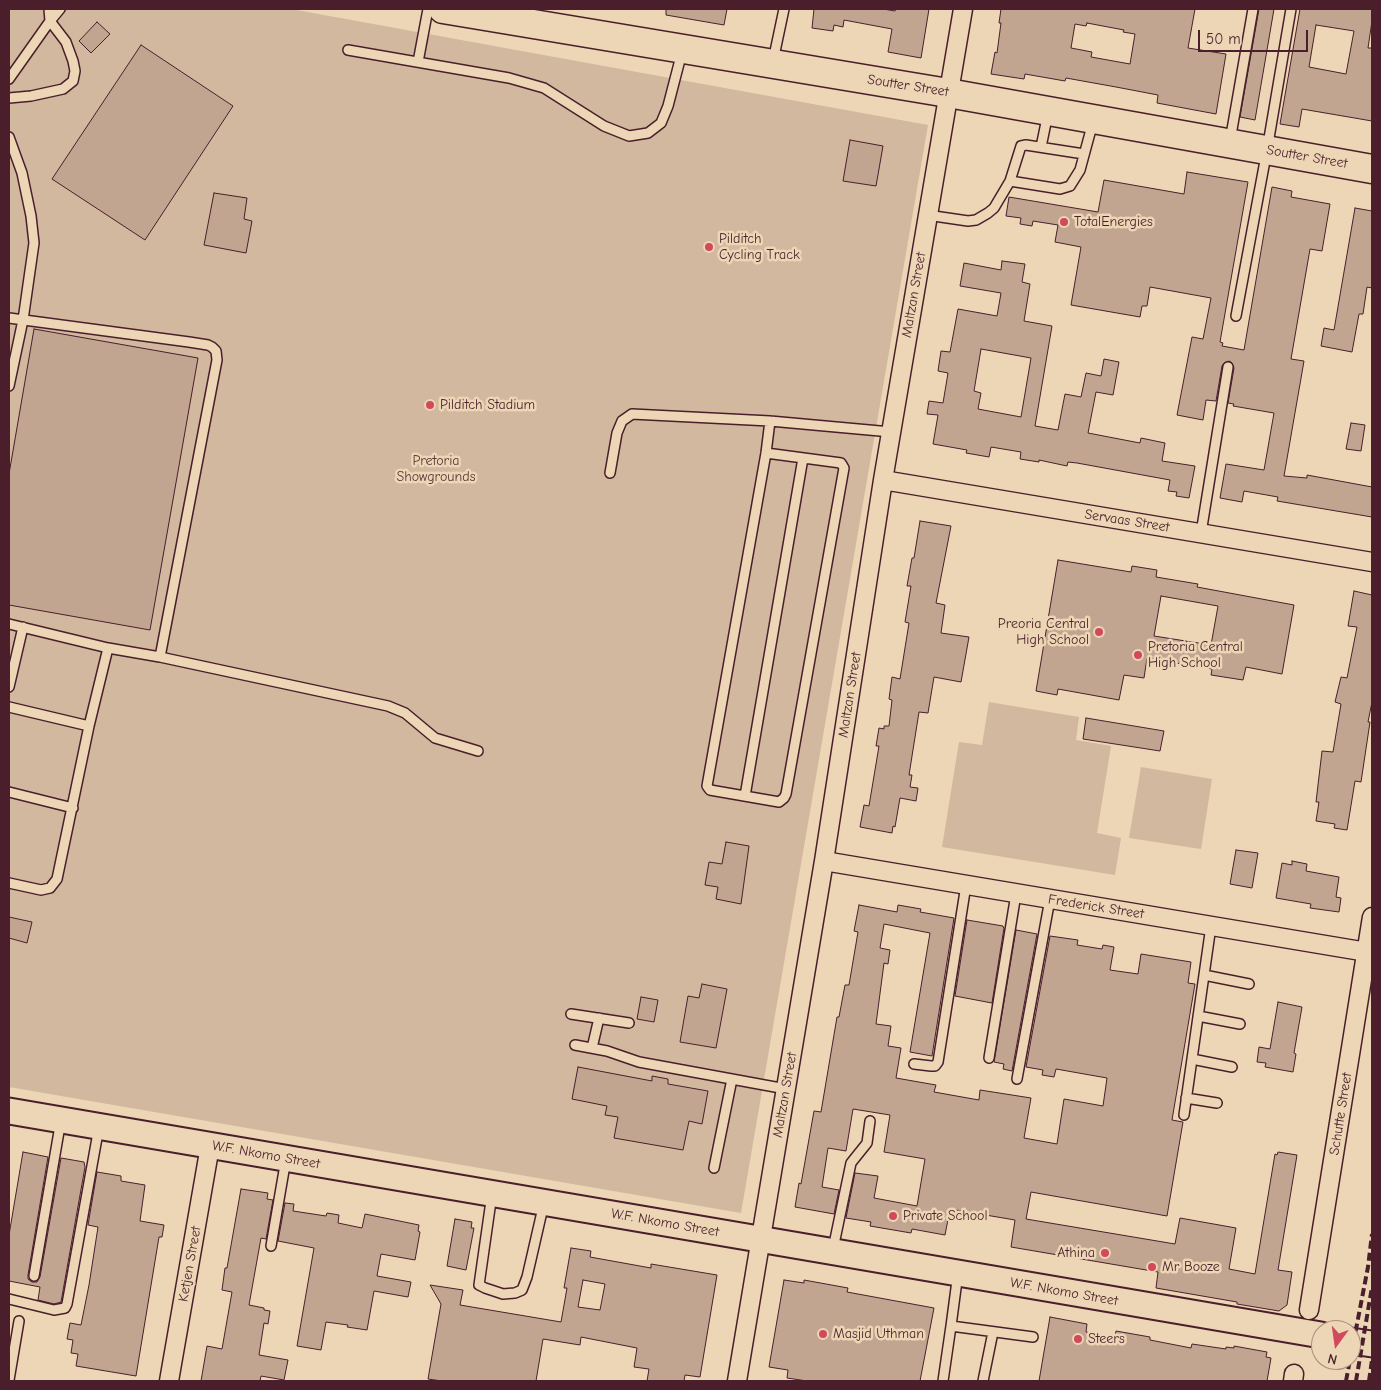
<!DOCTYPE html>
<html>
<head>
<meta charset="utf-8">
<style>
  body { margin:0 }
  #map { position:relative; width:1381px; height:1390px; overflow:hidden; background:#ecd6b5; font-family:"Comic Neue",sans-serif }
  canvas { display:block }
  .frame { position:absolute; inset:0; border:10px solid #4a1f2b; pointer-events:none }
  .north { position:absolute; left:1311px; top:1320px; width:50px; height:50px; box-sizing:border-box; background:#ecd6b5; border:1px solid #ab8d7e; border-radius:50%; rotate:194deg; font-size:14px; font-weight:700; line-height:20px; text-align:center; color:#4a1f2b }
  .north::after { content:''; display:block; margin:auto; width:18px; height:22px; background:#d1495b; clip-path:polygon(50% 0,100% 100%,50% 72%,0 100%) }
  .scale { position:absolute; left:1198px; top:30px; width:110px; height:22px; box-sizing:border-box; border:2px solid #4a1f2b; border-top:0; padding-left:6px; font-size:15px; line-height:18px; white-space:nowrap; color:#4a1f2b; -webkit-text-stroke:4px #ecd6b5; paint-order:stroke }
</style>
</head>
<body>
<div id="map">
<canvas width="1381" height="1390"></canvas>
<div class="frame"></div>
<div class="north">N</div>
<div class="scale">50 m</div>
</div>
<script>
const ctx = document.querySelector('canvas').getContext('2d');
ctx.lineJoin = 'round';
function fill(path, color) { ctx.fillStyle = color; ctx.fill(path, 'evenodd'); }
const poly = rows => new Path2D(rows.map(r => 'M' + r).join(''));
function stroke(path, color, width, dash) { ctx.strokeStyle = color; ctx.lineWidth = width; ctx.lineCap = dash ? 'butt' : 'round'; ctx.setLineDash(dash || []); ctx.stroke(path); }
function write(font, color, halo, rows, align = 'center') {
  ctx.font = font + ' "Comic Neue",sans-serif'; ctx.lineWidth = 5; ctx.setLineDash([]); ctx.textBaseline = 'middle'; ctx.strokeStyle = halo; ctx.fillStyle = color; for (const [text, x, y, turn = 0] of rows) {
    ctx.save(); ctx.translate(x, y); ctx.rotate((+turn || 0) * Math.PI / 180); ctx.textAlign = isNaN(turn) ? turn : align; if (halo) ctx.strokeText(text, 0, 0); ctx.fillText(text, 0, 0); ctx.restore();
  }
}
const green = poly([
  [9,9,291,9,928,125,741,1213,9,1087],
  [989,702,1079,717,1076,740,1111,746,1097,833,1121,838,1115,875,942,847,959,742,982,745],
  [1141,767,1212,779,1201,849,1129,838]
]);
const building = poly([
  [666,9,727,9,724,25,666,15,666,9],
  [814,9,883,9,895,11,896,9,929,9,921,58,888,52,892,29,844,20,843,27,834,25,833,31,812,28,814,9],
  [1001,9,1195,9,1188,48,1226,54,1216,114,1157,103,1158,95,1116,87,1066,78,1065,81,1025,74,1024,79,991,74,995,52,997,53,1001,23,999,23,1001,9],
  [1087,23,1124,30,1123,32,1135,34,1130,64,1091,57,1092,52,1071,48,1075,24,1086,26,1087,23],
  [1259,9,1274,9,1255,120,1240,117,1259,9],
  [1300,9,1372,9,1372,21,1368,48,1372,48,1372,121,1302,109,1299,127,1280,124,1300,9],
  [1316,25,1354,31,1346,74,1309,67,1316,25],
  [97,22,110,34,91,53,79,41,97,22],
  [141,45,233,106,145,240,52,179,141,45],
  [850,140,883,146,876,186,843,181,850,140],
  [1187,172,1248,182,1220,342,1223,343,1222,346,1244,350,1272,187,1292,191,1291,197,1330,204,1322,251,1310,249,1291,359,1304,361,1284,476,1307,478,1307,475,1372,487,1372,517,1277,501,1278,497,1244,491,1242,502,1220,498,1226,464,1264,470,1274,413,1233,406,1234,404,1228,403,1234,368,1232,363,1229,361,1224,363,1222,366,1216,401,1206,400,1203,420,1177,415,1192,337,1203,339,1211,298,1150,287,1147,306,1142,306,1140,317,1071,305,1081,247,1055,242,1058,225,1033,221,1032,226,1020,224,1021,218,1006,216,1009,197,1098,212,1104,180,1184,194,1187,172],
  [214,193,247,198,244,219,252,221,246,253,204,245,214,193],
  [1355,208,1372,211,1372,288,1367,287,1363,314,1359,314,1352,352,1321,346,1324,328,1334,330,1355,208],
  [1002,261,1025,264,1022,282,1030,284,1024,321,1052,326,1035,426,1058,430,1065,394,1081,397,1086,373,1101,376,1104,359,1119,362,1113,395,1096,392,1088,433,1140,443,1141,438,1165,443,1162,461,1195,466,1189,498,1176,496,1177,492,1168,491,1170,480,1077,463,1068,462,1067,466,1039,460,1039,462,1020,459,1021,452,991,447,989,457,966,453,967,450,933,444,938,415,927,414,929,401,943,403,948,373,938,371,941,351,950,352,958,309,997,316,1001,293,960,286,964,263,1001,270,1002,261],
  [981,349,1031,358,1021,417,978,409,981,393,974,391,981,349],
  [34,329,198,358,150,630,9,605,9,474,34,329],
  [1351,423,1365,425,1361,451,1346,449,1351,423],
  [920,521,951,526,936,603,945,605,941,633,969,637,961,682,934,677,928,713,919,712,909,775,912,775,910,787,918,788,916,801,900,798,895,827,893,826,892,833,860,827,864,805,869,806,879,746,876,746,879,728,884,729,884,726,889,726,892,700,889,699,892,677,900,679,909,623,905,622,911,586,907,586,912,558,914,558,920,521],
  [1058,560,1131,572,1132,566,1157,570,1156,577,1198,584,1197,587,1294,605,1282,674,1246,667,1243,680,1211,675,1212,669,1147,658,1144,678,1124,675,1119,700,1058,689,1057,695,1036,691,1058,560],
  [1161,596,1218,606,1211,645,1154,636,1161,596],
  [1354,591,1372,595,1372,702,1368,722,1370,722,1361,782,1355,781,1347,830,1334,828,1335,824,1316,821,1319,802,1316,802,1322,751,1333,752,1341,704,1335,702,1341,677,1347,678,1357,627,1348,626,1354,591],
  [1086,718,1164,731,1160,751,1083,739,1086,718],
  [726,842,749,846,741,904,716,899,718,887,705,885,709,862,722,864,726,842],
  [1236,850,1258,853,1252,888,1230,884,1236,850],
  [1292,861,1307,864,1306,871,1339,877,1336,897,1341,898,1339,912,1310,908,1311,904,1276,898,1282,863,1292,865,1292,861],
  [859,905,897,912,898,905,921,909,920,912,954,918,932,1056,910,1052,930,933,884,924,880,948,890,950,888,964,884,963,876,1024,891,1026,888,1046,901,1048,896,1078,936,1085,934,1092,979,1100,980,1090,1031,1098,1024,1138,1057,1144,1064,1099,1103,1106,1107,1078,1056,1069,1054,1077,1042,1075,1043,1070,1026,1067,1050,936,1078,940,1077,945,1102,949,1103,945,1114,947,1110,970,1138,974,1141,954,1191,962,1188,983,1195,984,1172,1120,1183,1122,1167,1216,1031,1192,1026,1219,1175,1244,1180,1218,1236,1228,1229,1269,1255,1274,1275,1154,1277,1155,1278,1152,1297,1155,1278,1270,1292,1272,1287,1305,1279,1311,1237,1304,1237,1302,1156,1288,1158,1272,1011,1247,1015,1220,950,1209,945,1235,912,1229,911,1233,870,1226,871,1222,846,1218,855,1173,878,1176,874,1198,917,1206,925,1159,884,1152,890,1115,853,1109,846,1151,828,1148,822,1187,839,1190,834,1214,795,1207,799,1183,801,1184,814,1111,821,1112,837,1017,839,1017,845,985,849,985,858,932,854,931,859,905],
  [9,917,32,922,27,943,9,938,9,917],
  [967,920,1003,926,1003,927,1004,928,992,1003,955,996,967,920],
  [1016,930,1037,934,1012,1071,1003,1069,1004,1064,994,1062,1016,930],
  [702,984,727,989,716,1048,680,1042,688,996,699,998,702,984],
  [641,997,658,1000,654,1022,637,1019,641,997],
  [1278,1002,1302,1007,1294,1053,1296,1054,1293,1072,1265,1067,1266,1063,1257,1062,1259,1047,1270,1049,1278,1002],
  [578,1067,652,1081,652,1076,668,1079,668,1084,708,1091,702,1124,689,1121,683,1150,614,1138,618,1117,605,1115,607,1106,572,1099,578,1067],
  [23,1152,48,1157,28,1275,28,1279,32,1282,37,1282,40,1277,61,1158,84,1162,85,1167,61,1302,54,1304,38,1300,40,1287,9,1281,9,1235,23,1152],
  [97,1172,121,1176,121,1181,145,1185,140,1221,164,1225,162,1237,159,1237,136,1376,76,1366,78,1354,71,1353,73,1340,67,1339,70,1323,81,1325,89,1285,98,1227,88,1225,97,1172],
  [241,1189,268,1193,267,1199,273,1200,266,1239,261,1238,249,1305,264,1308,264,1310,270,1311,268,1324,264,1323,259,1355,288,1360,284,1380,261,1376,260,1381,201,1381,207,1346,222,1349,232,1292,222,1290,225,1268,227,1268,241,1189],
  [285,1203,294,1204,293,1211,326,1216,327,1213,339,1215,338,1223,362,1228,365,1214,419,1225,418,1231,420,1232,415,1260,381,1254,377,1276,411,1282,408,1297,374,1291,367,1330,347,1327,348,1325,326,1322,321,1350,297,1346,314,1248,278,1241,285,1203],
  [455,1219,472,1222,471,1228,474,1228,466,1270,447,1266,455,1219],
  [571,1248,591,1251,590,1257,651,1268,651,1264,717,1275,700,1377,685,1375,684,1381,647,1381,649,1369,634,1367,637,1348,581,1337,580,1345,543,1339,536,1381,442,1381,428,1379,441,1304,430,1285,463,1290,460,1305,561,1322,567,1288,564,1288,571,1248],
  [583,1280,605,1284,600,1310,578,1307,583,1280],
  [784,1280,804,1283,804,1280,848,1288,847,1292,934,1308,920,1381,807,1381,787,1378,788,1370,769,1367,784,1280],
  [1050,1317,1087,1324,1086,1332,1115,1337,1116,1331,1150,1337,1150,1340,1191,1348,1192,1344,1226,1349,1226,1347,1234,1348,1234,1346,1267,1352,1266,1357,1271,1358,1267,1381,1039,1381,1050,1317]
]);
const lane = poly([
  [348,50,509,78,544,88,604,126,629,136,648,133,661,123,668,106,682,52],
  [773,61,784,9],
  [418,62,428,9],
  [9,79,50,21,49,9],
  [9,98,31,96,63,89,73,81,75,71,73,61,66,42,50,21,60,9],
  [9,137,22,173,31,216,34,243,23,320,9,386],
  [1230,141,1253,9],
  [1041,147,1048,113],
  [1010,181,1060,189,1070,186,1080,170,1093,122],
  [927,215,968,221,976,220,988,213,994,208,1010,181,1021,146,1026,145,1084,154],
  [1236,316,1267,150,1291,9],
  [9,318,189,342,208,345,212,347,216,351,217,360,160,657],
  [766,453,841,463,844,468,786,794,784,798,779,802,710,790,707,786,766,453,770,421],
  [610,473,617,433,622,421,632,414,770,421,891,432],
  [1201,533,1228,367],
  [9,624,108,648],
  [9,687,23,627],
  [9,707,89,726],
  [9,792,73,808],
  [745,796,803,458],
  [9,883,41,890,50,888,57,879,89,726,108,648,160,657,388,706,405,713,435,738,478,751],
  [1204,975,1249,984],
  [571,1014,629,1023],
  [1198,1016,1240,1024],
  [575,1045,607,1051,639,1062,786,1089],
  [592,1048,599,1018],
  [989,1058,1016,894],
  [1192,1059,1232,1067],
  [914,1064,931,1066,935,1066,938,1062,966,885],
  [1017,1079,1050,899],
  [1186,1098,1217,1103],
  [1184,1115,1211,926],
  [714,1168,732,1079],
  [492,1194,479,1285,485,1288,503,1294,515,1293,522,1290,527,1277,544,1203],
  [271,1246,286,1159],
  [833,1249,851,1163,867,1143,870,1121],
  [34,1276,61,1120],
  [9,1299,54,1310,65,1308,67,1304,99,1127],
  [951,1326,958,1273],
  [9,1380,19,1321],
  [943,1381,951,1326,1033,1337],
  [983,1381,993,1332]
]);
const street = poly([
  [883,480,1372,562],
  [824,861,1367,952],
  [1309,1310,1372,917],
  [169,1381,210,1146],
  [737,1381,824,861,883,480,963,9],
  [1293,1381,1294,1374]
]);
const secondary = poly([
  [9,1111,1321,1335],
  [1351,1341,1372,1344]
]);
const primary = poly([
  [443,9,948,93,1372,169]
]);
const rail = poly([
  [1351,1355,1368,1267,1372,1234],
  [1346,1381,1350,1360],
  [1356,1381,1372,1287],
  [1369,1381,1372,1360]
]);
const markers = [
  [1064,222,5,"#d1495b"],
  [709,247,5,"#d1495b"],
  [430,405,5,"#d1495b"],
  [1099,632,5,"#d1495b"],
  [1138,655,5,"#d1495b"],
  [893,1216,5,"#d1495b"],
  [1105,1253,5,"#d1495b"],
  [1152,1267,5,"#d1495b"],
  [823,1334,5,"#d1495b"],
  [1078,1339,5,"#d1495b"]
];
const streetNames = [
  ["Soutter Street",908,86,9],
  ["Soutter Street",1307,157,10],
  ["Maltzan Street",914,295,-80],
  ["Servaas Street",1127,521,9],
  ["Maltzan Street",850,695,-81],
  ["Frederick Street",1096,907,9],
  ["Maltzan Street",785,1095,-80],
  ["Schutte Street",1341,1114,-81],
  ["W.F. Nkomo Street",266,1155,10],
  ["W.F. Nkomo Street",665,1223,10],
  ["Ketjen Street",190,1264,-80],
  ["W.F. Nkomo Street",1064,1292,10]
];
const poiNames = [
  ["TotalEnergies",1074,222],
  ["Pilditch",719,239],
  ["Cycling Track",719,255],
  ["Pilditch Stadium",440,405],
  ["Preoria Central",1089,624,"right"],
  ["High School",1089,640,"right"],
  ["Pretoria Central",1148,647],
  ["High School",1148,663],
  ["Private School",903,1216],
  ["Athina",1095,1253,"right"],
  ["Mr Booze",1162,1267],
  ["Masjid Uthman",833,1334],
  ["Steers",1088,1339]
];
const parkNames = [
  ["Pretoria",436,461],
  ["Showgrounds",436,477]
];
fill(green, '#d1b89f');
fill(building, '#c1a591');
stroke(building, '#4a1f2b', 1);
stroke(lane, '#4a1f2b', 12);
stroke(street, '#4a1f2b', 21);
stroke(secondary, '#4a1f2b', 29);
stroke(primary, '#4a1f2b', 31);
stroke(lane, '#ecd6b5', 9);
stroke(street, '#ecd6b5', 18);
stroke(secondary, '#ecd6b5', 25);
stroke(primary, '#ecd6b5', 28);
stroke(rail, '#4a1f2b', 4, [8, 4]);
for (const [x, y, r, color] of markers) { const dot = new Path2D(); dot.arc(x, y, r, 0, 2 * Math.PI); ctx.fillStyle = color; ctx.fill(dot); stroke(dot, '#ecd6b5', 2); }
write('14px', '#4a1f2b', '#ecd6b5', streetNames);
write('14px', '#4a1f2b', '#ecd6b5', poiNames, 'left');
write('14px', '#5e363c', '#ecd6b5', parkNames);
</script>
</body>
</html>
